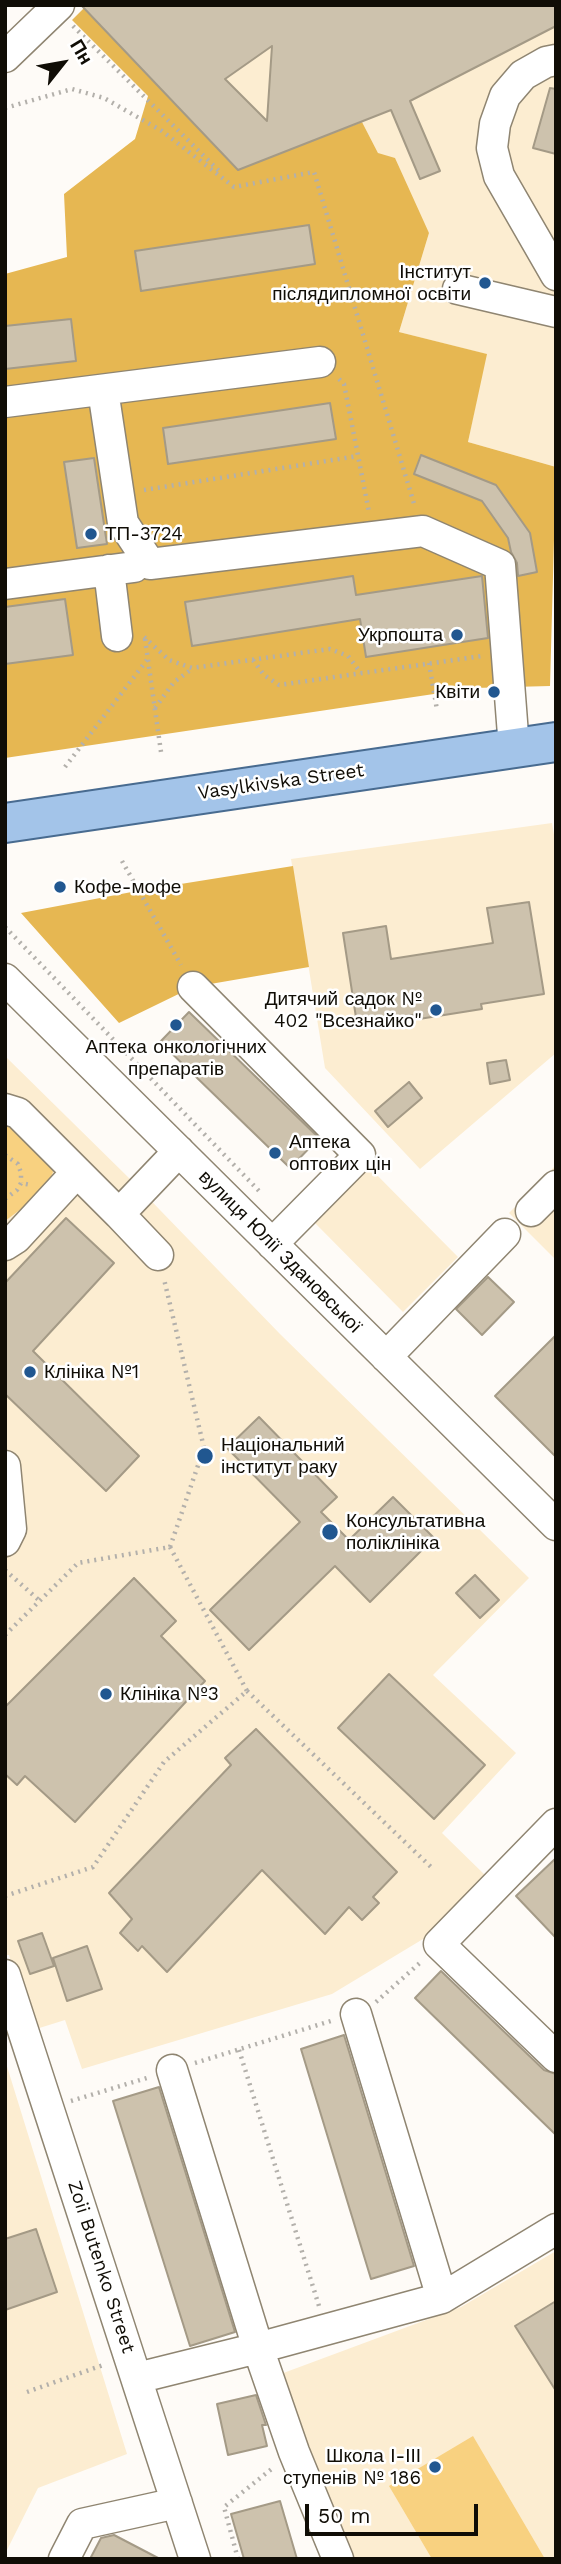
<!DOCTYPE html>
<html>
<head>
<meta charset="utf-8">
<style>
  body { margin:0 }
  #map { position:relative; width:561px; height:2564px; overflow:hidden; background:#fefbf7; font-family:"Work Sans",sans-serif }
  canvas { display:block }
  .frame { position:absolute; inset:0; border:7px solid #100d06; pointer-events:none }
  .north { position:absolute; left:28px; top:28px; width:70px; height:70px; -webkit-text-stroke:5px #fff; paint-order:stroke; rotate:59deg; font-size:19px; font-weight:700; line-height:28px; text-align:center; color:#100d06 }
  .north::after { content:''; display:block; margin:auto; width:24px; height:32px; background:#100d06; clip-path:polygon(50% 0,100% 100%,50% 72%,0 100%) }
  .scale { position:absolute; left:305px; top:2504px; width:173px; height:32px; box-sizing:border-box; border:4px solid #100d06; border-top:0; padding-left:9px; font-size:21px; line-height:24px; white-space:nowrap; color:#100d06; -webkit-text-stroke:5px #fff; paint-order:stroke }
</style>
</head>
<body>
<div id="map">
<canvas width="561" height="2564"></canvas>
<div class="frame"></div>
<div class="north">Пн</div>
<div class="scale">50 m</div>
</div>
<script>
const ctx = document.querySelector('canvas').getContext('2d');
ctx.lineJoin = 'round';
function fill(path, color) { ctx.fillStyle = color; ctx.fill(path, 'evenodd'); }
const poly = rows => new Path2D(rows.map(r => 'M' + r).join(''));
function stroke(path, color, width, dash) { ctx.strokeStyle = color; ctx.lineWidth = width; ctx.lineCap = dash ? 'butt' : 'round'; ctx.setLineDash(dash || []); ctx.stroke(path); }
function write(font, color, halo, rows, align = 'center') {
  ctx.font = font + ' "Work Sans",sans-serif'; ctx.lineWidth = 5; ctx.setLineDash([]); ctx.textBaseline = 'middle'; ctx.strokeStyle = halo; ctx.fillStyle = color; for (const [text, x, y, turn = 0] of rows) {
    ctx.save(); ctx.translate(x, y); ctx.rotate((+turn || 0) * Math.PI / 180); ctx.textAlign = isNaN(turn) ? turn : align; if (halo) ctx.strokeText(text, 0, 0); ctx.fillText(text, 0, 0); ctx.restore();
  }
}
const built = poly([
  [87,5,556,5,556,467,468,442,486,354,399,332,429,233,378,153,362,122,238,170,84,8],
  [552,823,556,846,556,1053,420,1169,325,1068,291,859],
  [5,1056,130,1179,280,1334,529,1578,433,1675,516,1753,442,1833,488,1878,428,1936,332,1994,82,2069,65,2020,33,2030,9,1955,5,1955],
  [556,1165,556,1260,509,1213],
  [368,1166,458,1257,403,1312,313,1221],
  [5,2060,127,2454,38,2488,5,2554],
  [556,2251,556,2559,350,2559,278,2375,461,2307]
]);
const green = poly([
  [5,1123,13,1125,50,1161,53,1172,45,1191,5,1221],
  [473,2436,545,2559,432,2559,389,2486]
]);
const forest = poly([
  [84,8,238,169,362,122,378,153,395,158,429,233,399,332,487,354,468,442,556,467,550,686,474,688,5,758,5,274,67,257,64,194,135,139,148,96,72,20],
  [293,866,309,967,193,987,119,1023,21,913,137,891]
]);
const building = poly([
  [81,5,556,5,556,26,410,101,440,171,420,179,391,110,238,170,81,5],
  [272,46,267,121,225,79,272,46],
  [550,88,556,89,556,154,533,148,550,88],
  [309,225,315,264,141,291,135,251,309,225],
  [71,319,76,361,5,369,5,326,71,319],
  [330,403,336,439,168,464,163,428,330,403],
  [421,455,496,485,530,533,537,572,518,576,517,563,511,552,508,538,482,501,414,474,421,455],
  [94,458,107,544,77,548,64,462,94,458],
  [353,576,356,595,482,576,488,638,366,657,360,619,192,646,185,602,353,576],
  [65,599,73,655,5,664,5,607,65,599],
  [529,902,544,994,481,1004,482,1009,419,1019,418,1014,357,1024,343,933,386,926,391,959,493,943,487,908,529,902],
  [189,1012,319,1138,290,1168,160,1042,189,1012],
  [506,1060,510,1080,490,1084,487,1063,506,1060],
  [409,1082,422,1098,388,1127,375,1111,409,1082],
  [66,1218,114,1263,33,1351,139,1456,106,1491,5,1394,5,1283,66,1218],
  [488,1277,514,1302,482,1335,456,1309,488,1277],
  [556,1335,556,1457,495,1396,556,1335],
  [259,1417,337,1497,321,1512,349,1540,393,1497,434,1538,370,1602,335,1566,249,1650,210,1610,300,1522,227,1448,259,1417],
  [475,1575,499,1600,480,1618,456,1593,475,1575],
  [134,1578,176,1621,161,1636,205,1681,75,1822,25,1776,17,1785,5,1774,5,1707,134,1578],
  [389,1674,485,1765,434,1819,338,1728,389,1674],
  [256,1729,397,1872,373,1897,379,1903,362,1920,349,1907,325,1934,262,1870,167,1972,142,1946,138,1951,120,1933,132,1919,109,1893,231,1765,225,1758,256,1729],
  [556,1858,556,1938,516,1896,556,1858],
  [42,1933,54,1966,30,1974,18,1941,42,1933],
  [87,1946,102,1989,67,2001,53,1958,87,1946],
  [441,1971,544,2070,556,2074,556,2135,415,1998,441,1971],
  [344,2035,414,2266,371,2279,301,2049,344,2035],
  [159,2087,235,2332,190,2346,113,2101,159,2087],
  [36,2229,57,2292,5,2310,5,2239,36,2229],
  [556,2301,556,2391,515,2326,556,2301],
  [256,2395,266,2425,262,2425,267,2446,228,2455,217,2404,256,2395],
  [280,2501,297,2559,244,2559,231,2514,280,2501],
  [114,2535,160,2559,90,2559,101,2538,114,2535]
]);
const path = poly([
  [73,26,221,173],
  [5,108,72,89,104,98,162,131,234,187,314,172,415,507],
  [339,379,344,384,369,512],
  [144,490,358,456],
  [144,637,169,660,192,668,330,649,348,656,361,673],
  [145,639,161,752],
  [253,660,264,675,279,685,482,656],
  [429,663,437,710],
  [155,708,174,682,192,669],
  [65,767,147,660],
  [122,861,181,965],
  [5,927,262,1194],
  [5,1155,18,1164,21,1173,21,1183],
  [5,1199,17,1190,21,1183,31,1185],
  [5,1570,41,1602],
  [5,1635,78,1563,170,1547,204,1448,164,1279],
  [247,1691,431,1867],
  [5,1896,93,1867,164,1762,247,1691,170,1547],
  [376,2002,422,1961],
  [239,2050,319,2306],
  [195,2063,334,2020],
  [71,2101,150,2077],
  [27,2392,106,2364],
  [238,2559,224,2507,274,2467]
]);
const minor = poly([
  [5,57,59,5],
  [556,60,546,62,523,75,505,96,495,124,492,148,499,176,556,275],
  [458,289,556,312],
  [103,390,123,523,150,564,423,531,500,565,514,748],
  [5,402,320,362],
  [109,570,117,636],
  [5,584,134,567],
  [5,979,556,1525],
  [193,987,360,1155,272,1244],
  [5,1109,18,1113,119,1214,179,1151],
  [531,1211,556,1186],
  [119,1214,158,1255],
  [5,1245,16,1238,77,1172],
  [386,1357,505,1234],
  [5,1466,11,1529,5,1541],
  [556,1824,439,1944,556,2057],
  [5,1975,195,2559],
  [356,2014,442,2298],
  [172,2070,258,2348,294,2452,338,2559],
  [137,2378,258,2348,442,2298,556,2229],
  [64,2559,82,2524,177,2503]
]);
const major = poly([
  [5,823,556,742]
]);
const markers = [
  [485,283,7,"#215790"],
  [91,534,7,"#215790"],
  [457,635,7,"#215790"],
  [494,692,7,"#215790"],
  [60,887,7,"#215790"],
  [436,1010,7,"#215790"],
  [176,1025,7,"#215790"],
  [275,1153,7,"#215790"],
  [30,1372,7,"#215790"],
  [205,1456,9,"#215790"],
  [330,1532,9,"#215790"],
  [106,1694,7,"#215790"],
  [435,2467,7,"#215790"]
];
const poiNames = [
  ["Інститут",471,272,"right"],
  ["післядипломної освіти",471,294,"right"],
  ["ТП-3724",105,534],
  ["Укрпошта",443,635,"right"],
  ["Квіти",480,692,"right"],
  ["Кофе-мофе",74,887],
  ["Дитячий садок №",422,999,"right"],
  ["402 \"Всезнайко\"",422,1021,"right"],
  ["Аптека онкологічних",176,1047,"center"],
  ["препаратів",176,1069,"center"],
  ["Аптека",289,1142],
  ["оптових цін",289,1164],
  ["Клініка №1",44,1372],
  ["Національний",221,1445],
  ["інститут раку",221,1467],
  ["Консультативна",346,1521],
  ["поліклініка",346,1543],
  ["Клініка №3",120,1694],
  ["Школа І-ІІІ",421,2456,"right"],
  ["ступенів № 186",421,2478,"right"]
];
const streetNames = [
  ["Vasylkivska Street",281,782,-8],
  ["вулиця Юлії Здановської",280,1252,45],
  ["Zoii Butenko Street",101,2267,72]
];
fill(built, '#fcedd1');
fill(green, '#f8d180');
fill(forest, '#e6b752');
fill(building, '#cdc2ad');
stroke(building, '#a49a86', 2);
stroke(minor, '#8f8571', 33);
stroke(major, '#486b90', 42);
stroke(path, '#b3b0ab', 4.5, [2, 5]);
stroke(minor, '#fff', 30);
stroke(major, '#a3c4e9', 38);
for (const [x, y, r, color] of markers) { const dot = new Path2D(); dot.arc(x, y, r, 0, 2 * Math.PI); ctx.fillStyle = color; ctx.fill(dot); stroke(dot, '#fff', 2.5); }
write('19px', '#100d06', '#fff', poiNames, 'left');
write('19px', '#100d06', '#fff', streetNames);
</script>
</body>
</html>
